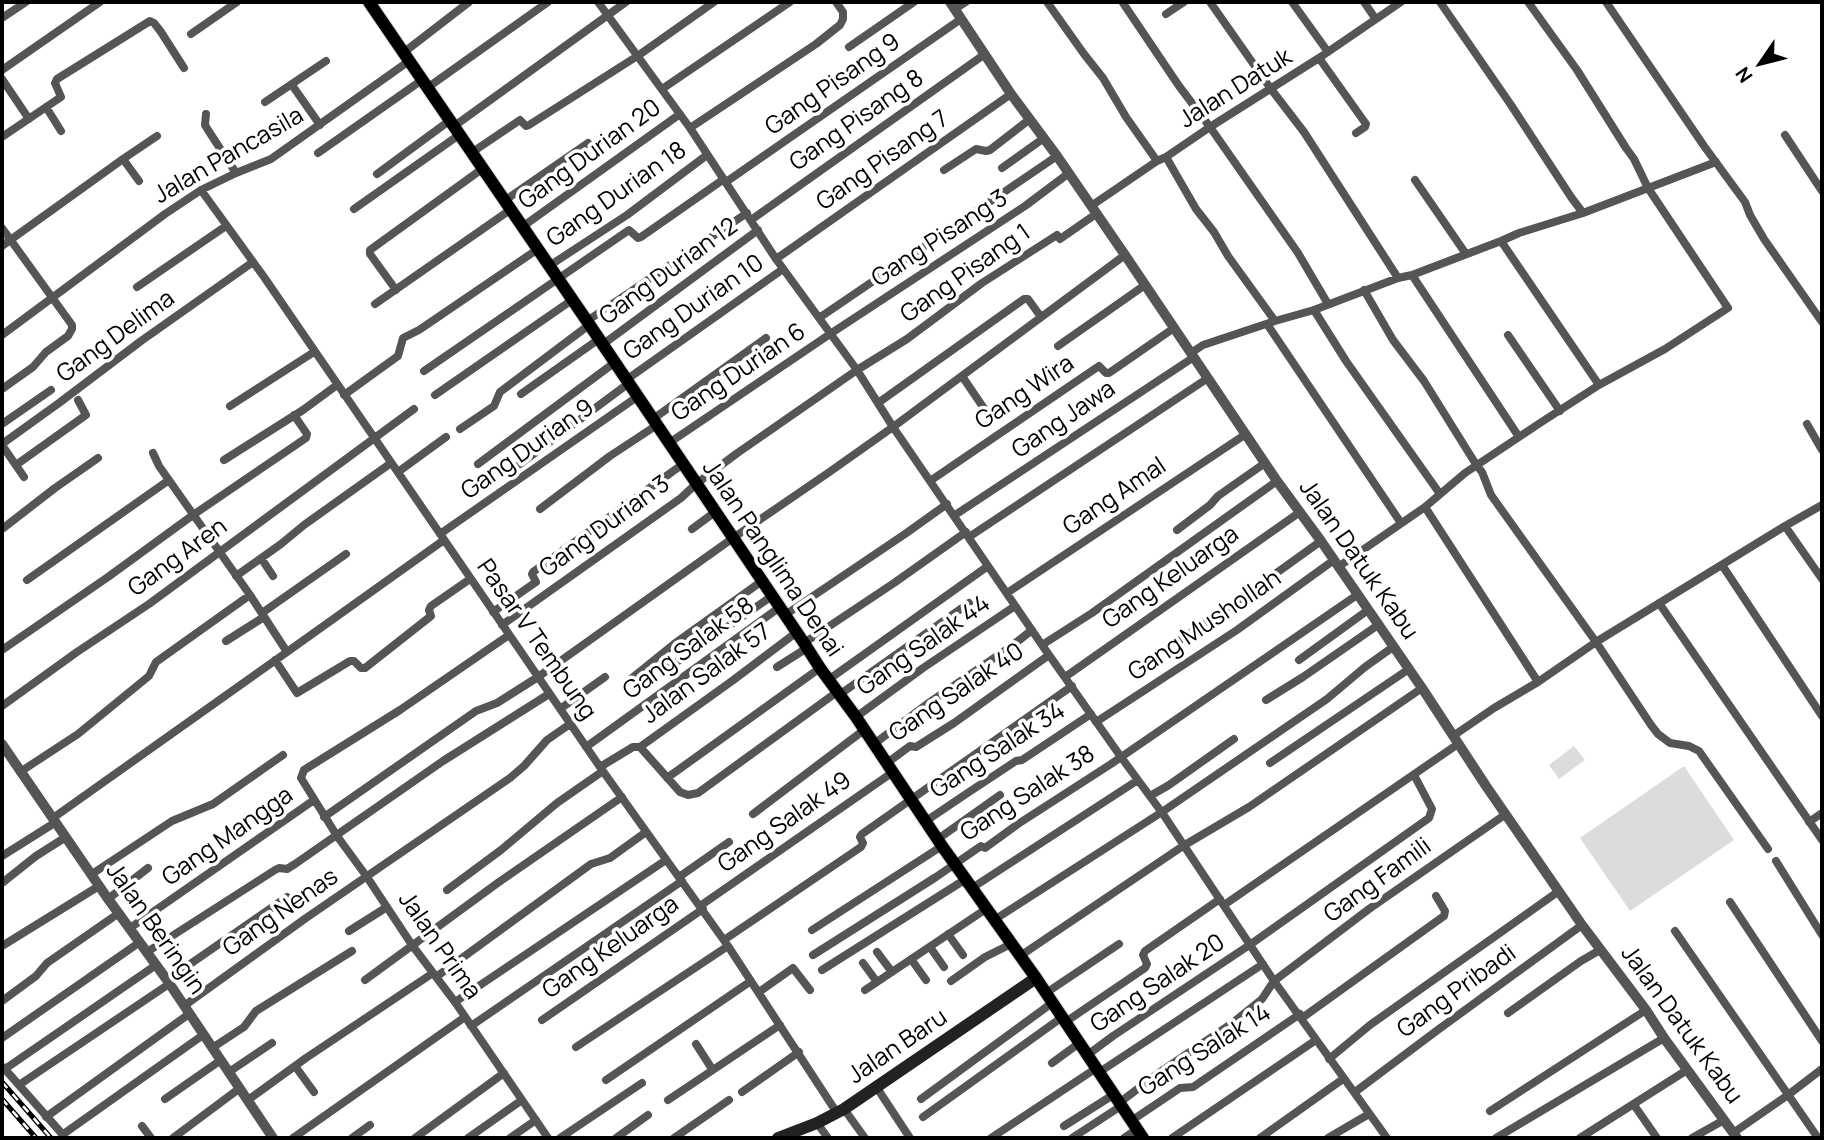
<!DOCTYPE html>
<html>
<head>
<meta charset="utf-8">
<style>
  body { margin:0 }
  #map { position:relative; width:1824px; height:1140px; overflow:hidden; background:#fff; font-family:Manrope,sans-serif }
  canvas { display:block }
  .frame { position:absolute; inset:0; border:4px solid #000; pointer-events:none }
  .north { position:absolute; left:1726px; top:28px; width:70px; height:70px; -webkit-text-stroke:5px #fff; paint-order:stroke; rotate:235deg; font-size:19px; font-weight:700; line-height:28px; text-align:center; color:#000 }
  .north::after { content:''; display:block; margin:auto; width:24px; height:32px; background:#000; clip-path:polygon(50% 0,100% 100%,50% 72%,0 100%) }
</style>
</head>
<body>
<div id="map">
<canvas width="1824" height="1140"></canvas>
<div class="frame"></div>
<div class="north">N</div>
</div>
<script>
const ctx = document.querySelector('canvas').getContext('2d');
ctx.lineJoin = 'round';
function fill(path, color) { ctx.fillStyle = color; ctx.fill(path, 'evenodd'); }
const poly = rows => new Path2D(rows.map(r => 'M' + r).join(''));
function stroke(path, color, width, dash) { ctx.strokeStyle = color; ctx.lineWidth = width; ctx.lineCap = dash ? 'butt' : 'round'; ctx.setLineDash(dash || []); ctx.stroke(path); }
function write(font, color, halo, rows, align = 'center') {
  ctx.font = font + ' Manrope,sans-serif'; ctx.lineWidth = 7; ctx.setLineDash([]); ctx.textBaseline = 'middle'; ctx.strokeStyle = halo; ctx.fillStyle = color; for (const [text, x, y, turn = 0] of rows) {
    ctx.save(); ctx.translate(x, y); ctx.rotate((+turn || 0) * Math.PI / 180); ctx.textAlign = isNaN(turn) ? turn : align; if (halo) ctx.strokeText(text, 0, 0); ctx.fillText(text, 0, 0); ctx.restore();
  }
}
const green = poly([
  [1574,746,1585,760,1559,779,1549,765],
  [1684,766,1734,840,1630,911,1580,838]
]);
const minor = poly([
  [598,2,690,128,776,259,857,370,893,427,1042,645,1121,757,1163,814,1274,981,1387,1138],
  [1047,2,1084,54,1103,78,1126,117,1157,161],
  [1210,2,1271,89,1304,132,1398,278],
  [1292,2,1328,52],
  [1364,2,1375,18],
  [1440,2,1511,105,1571,197,1583,213],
  [1528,2,1577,70,1626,148,1634,159,1648,188,1728,308,1665,349,1599,385],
  [1606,2,1704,146,1745,202,1750,215,1764,239,1822,322],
  [1123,3,1179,86,1210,127,1298,253,1328,304],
  [955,9,966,2],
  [1166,14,1184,2],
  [2,18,26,2],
  [191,34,237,2],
  [849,47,914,2],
  [403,53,469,2],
  [1319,58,1366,124,1365,127,1356,133],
  [2,70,100,2],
  [2,79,29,119],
  [292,85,320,125],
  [427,88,548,2],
  [662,89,790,2],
  [265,102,326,61],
  [46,107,61,131],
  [206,114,205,125,208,130,236,173],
  [453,127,626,2],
  [690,128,816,44,840,25,843,19,843,12,836,2],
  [1785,135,1822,191],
  [2,137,61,97,55,83,57,79,150,21,154,23,161,32,184,68],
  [318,153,422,80],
  [471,153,520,120,526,126,529,125,639,55,714,2],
  [1166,157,1196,209,1214,232,1228,256,1275,321],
  [123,159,157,136],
  [1002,168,1044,138],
  [944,170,976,149,986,151,990,150,1030,119],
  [377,174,449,121],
  [1415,180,1466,254],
  [726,182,961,19],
  [201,190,264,277,600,767,728,946,837,1113],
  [504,201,588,143],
  [1091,206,1157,161,1166,157,1210,127,1319,58,1401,2],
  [354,209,459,135],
  [751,220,985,54],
  [522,227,680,114],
  [2,228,72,325,72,329,68,336,46,352,33,367,2,389],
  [2,246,123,159,139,181],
  [776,259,1011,94],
  [549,266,627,215,707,155],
  [1412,275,1519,437],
  [137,287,226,226],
  [396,290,370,254,370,250,482,169],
  [1364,290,1393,340,1424,381,1477,466,1482,472,1491,495,1596,642,1651,725,1658,734,1670,743,1689,746,1699,751,1768,849],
  [375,304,510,210],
  [1314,310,1346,361,1440,494],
  [819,318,1057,156],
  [587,321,747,213],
  [1267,324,1401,523],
  [2,335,165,214,201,190,236,173,271,159,409,61],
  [1508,335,1560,411],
  [602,345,758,230],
  [1058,346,1145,285],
  [1191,353,1203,345,1275,321,1314,310,1398,278,1412,275,1501,241,1519,233,1583,213,1716,162],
  [424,371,629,230,638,238,641,237,724,179],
  [962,376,985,410],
  [626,380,783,269],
  [521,394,599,339],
  [344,395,398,356,403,338,419,330,538,249],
  [435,395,572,300],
  [878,403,1024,299,1028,299,1041,317],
  [230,406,314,352],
  [653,419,766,338],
  [2,424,51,390],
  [1807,424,1822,450],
  [460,429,494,406,500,392,589,325],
  [669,443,830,334,1025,206,1069,173],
  [2,444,59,403,141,341,253,262],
  [2,445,24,477],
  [224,460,303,410,337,385],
  [478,464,614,363],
  [520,464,629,383],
  [16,465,86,415,78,400],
  [398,472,446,437],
  [930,481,1099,366,1106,373,1109,373,1174,328],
  [1425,507,1538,682],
  [540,509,610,456,657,425],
  [955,515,1194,357],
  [1785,526,1822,579],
  [2,529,55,488,98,458],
  [692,529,715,512],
  [1177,530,1210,505,1218,496,1265,463],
  [440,534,637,397],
  [969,537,1208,378],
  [261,558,273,576],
  [1722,565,1822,716],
  [1338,567,1425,507,1465,473,1540,423,1599,385,1501,241],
  [236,576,281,544,304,525,391,463],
  [27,580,169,480],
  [1007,593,1246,434],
  [1659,603,1822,840],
  [493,612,536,582,532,574,533,572,683,464],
  [262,613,346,554],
  [785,615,905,534,947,504],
  [502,625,681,498,696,484,736,454,857,370,907,339,982,283,1057,235,1060,239,1096,214],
  [509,635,400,710,304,770,301,778,337,836,367,877,412,945,455,1002,548,1138],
  [226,641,264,617],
  [804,643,894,583,966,532],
  [1176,643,1243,597,1321,541],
  [1042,645,1092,613,1277,481],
  [2,650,108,577,193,515,306,438,307,434,294,415],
  [287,652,444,540],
  [275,660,297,693,350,661,354,661,361,668,365,668,431,616,429,610,431,606,470,579],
  [1299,660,1368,610],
  [777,667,807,648],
  [668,668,772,596],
  [1065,677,1300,512],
  [828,680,988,566],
  [627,682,674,644,762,581],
  [839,695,969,603],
  [1266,700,1303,677,1378,625],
  [2,706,77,652,149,604,414,409],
  [560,709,605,677],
  [856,717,923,668,1015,606],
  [1096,722,1237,630,1334,560],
  [1453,736,1494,708,1538,682,1596,642,1785,526,1822,505],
  [874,744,930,702,1013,645,1032,630],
  [586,747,780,607],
  [640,747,732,681,797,632],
  [887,763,910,746,916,747,954,723,1049,655],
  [1270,763,1409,669],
  [600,767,633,747,640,747,680,792,688,795,698,793,837,692],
  [20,772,78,734,149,676,156,662,250,595],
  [667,778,820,668],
  [1150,796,1169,785,1234,739],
  [753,814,864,730],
  [324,817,476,711,497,703,538,677,733,538,828,473,893,427,1125,255],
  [53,818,287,652,250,595,159,466,153,453],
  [926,821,969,792,1016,761,1022,760,1091,714],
  [1809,822,1822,813],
  [938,839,1000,795],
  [2,856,56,822],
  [1776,861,1822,935],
  [92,874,172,821,213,804,283,755],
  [679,877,729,842],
  [2,883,36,856,66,837],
  [972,888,1138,780],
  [447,890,501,850,557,803,603,771],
  [108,899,148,868],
  [1730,902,1822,1041],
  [1224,905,1458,744],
  [700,906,893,772],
  [994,920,1162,812,1327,699,1365,667,1393,647],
  [130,928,314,800],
  [812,930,942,846],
  [349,931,387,907],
  [1675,931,1818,1138],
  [948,934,963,955],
  [724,940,861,847,863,843,860,837,862,834,1072,686],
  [2,946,99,886],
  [930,947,944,967],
  [147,952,275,870,279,868,287,869,295,864,443,761,549,694],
  [877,952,892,972],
  [813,955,936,877,981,846,985,848,1018,824,1111,764,1357,595],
  [1020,956,1183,846,1249,807,1422,688],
  [911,959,926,980],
  [863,963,877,982],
  [822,970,966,879],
  [436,977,591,864,610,858,646,832],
  [167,980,287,897],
  [365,980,499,882,622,797],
  [951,981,985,957,1011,944],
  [865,990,986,909],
  [759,992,793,968,810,990],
  [1046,993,1119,944],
  [2,1001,36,976,47,963,119,913],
  [455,1002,666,860],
  [184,1006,306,918,510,778,524,766,547,740,570,724],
  [1508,1013,1581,961,1600,950],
  [1302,1018,1444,916,1445,911,1436,896],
  [542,1020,703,909],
  [1064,1023,1145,968,1147,964,1143,955,1145,951,1220,899],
  [471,1026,682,881],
  [2,1038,140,942],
  [696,1044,712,1069],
  [576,1047,728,946],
  [212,1048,244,1027,256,1011,352,951],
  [1086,1056,1113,1036,1251,944,1429,818,1432,809,1414,775],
  [1329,1059,1370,1025,1559,891],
  [1052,1063,1078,1044],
  [295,1066,314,1092],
  [3,1067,64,1136],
  [5,1069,156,965],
  [229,1072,272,1043],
  [1098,1073,1263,964],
  [606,1080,751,981],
  [19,1085,169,984],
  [877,1088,910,1138],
  [742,1092,799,1052],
  [1355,1092,1439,1029,1582,925],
  [165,1099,221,1060],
  [921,1099,1052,1003],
  [248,1100,306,1058,433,973],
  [668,1100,780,1025],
  [1119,1103,1160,1072,1231,1024,1262,999,1274,981,1369,909,1506,814],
  [1634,1105,1657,1138],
  [844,1109,865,1138],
  [1490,1111,1646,1010],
  [46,1117,189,1014],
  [923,1117,1061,1018],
  [1131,1121,1180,1088,1193,1087,1300,1014],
  [817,1123,828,1138],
  [142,1126,151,1138],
  [1064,1126,1113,1095],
  [1733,1133,1788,1095,1822,1069],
  [62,1135,203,1035],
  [173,1138,240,1088],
  [293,1138,465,1017],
  [352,1138,370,1125],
  [415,1138,504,1073],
  [468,1138,522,1100],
  [510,1138,536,1120],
  [560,1138,642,1083],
  [616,1138,648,1115],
  [674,1138,729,1100],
  [991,1138,1095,1069],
  [1072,1138,1121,1106],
  [1124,1138,1137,1129],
  [1172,1138,1316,1040],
  [1260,1138,1343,1079],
  [1328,1138,1369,1114],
  [1496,1138,1664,1038],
  [1580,1138,1687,1070],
  [1692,1138,1724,1120]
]);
const tertiary = poly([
  [950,2,1011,94,1057,156,1125,255,1277,481,1321,541,1422,688,1486,786,1582,925,1646,1010,1664,1038,1737,1138],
  [2,744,106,896,167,980,273,1138]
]);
const secondary = poly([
  [778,1138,817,1123,844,1109,1036,978]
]);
const primary = poly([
  [369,2,587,321,804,643,820,668,856,717,942,846,1036,978,1143,1138]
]);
const rail = poly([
  [2,1082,51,1138],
  [2,1099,36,1138]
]);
const streetNames = [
  ["Gang Pisang 9",833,85,-35],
  ["Jalan Datuk",1236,89,-32],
  ["Gang Pisang 8",857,121,-35],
  ["Gang Durian 20",590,155,-36],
  ["Jalan Pancasila",229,156,-30],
  ["Gang Pisang 7",883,161,-35],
  ["Gang Durian 18",617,195,-35],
  ["Gang Pisang 3",940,239,-33],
  ["Gang Durian 12",669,272,-36],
  ["Gang Pisang 1",966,274,-35],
  ["Gang Durian 10",694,308,-35],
  ["Gang Delima",116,337,-36],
  ["Gang Durian 6",739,373,-34],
  ["Gang Wira",1025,393,-34],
  ["Gang Jawa",1064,420,-34],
  ["Gang Durian 9",528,450,-35],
  ["Gang Amal",1115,497,-34],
  ["Gang Durian 3",605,527,-36],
  ["Gang Aren",178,558,-36],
  ["Jalan Panglima Denai",772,559,56],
  ["Jalan Datuk Kabu",1358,560,55],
  ["Gang Keluarga",1171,578,-35],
  ["Gang Mushollah",1205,626,-34],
  ["Pasar V Tembung",536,640,55],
  ["Gang Salak 44",924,646,-35],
  ["Gang Salak 58",689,649,-36],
  ["Jalan Salak 57",707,674,-36],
  ["Gang Salak 40",957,693,-34],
  ["Gang Salak 34",998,751,-33],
  ["Gang Salak 38",1028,794,-33],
  ["Gang Salak 49",785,823,-35],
  ["Gang Mangga",228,837,-35],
  ["Gang Famili",1378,881,-36],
  ["Gang Nenas",281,913,-35],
  ["Jalan Beringin",155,929,55],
  ["Jalan Prima",439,946,55],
  ["Gang Keluarga",611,948,-35],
  ["Gang Salak 20",1158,984,-34],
  ["Gang Pribadi",1457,992,-36],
  ["Jalan Datuk Kabu",1681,1025,54],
  ["Jalan Baru",898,1047,-34],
  ["Gang Salak 14",1205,1051,-32]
];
fill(green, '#dcdcdc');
stroke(primary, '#dbdbdb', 14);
stroke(minor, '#555', 8);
stroke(tertiary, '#555', 10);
stroke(secondary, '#222', 12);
stroke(primary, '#000', 12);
stroke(rail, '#000', 5);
stroke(rail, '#fff', 2.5, [8]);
write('24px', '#000', '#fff', streetNames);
</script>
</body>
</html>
